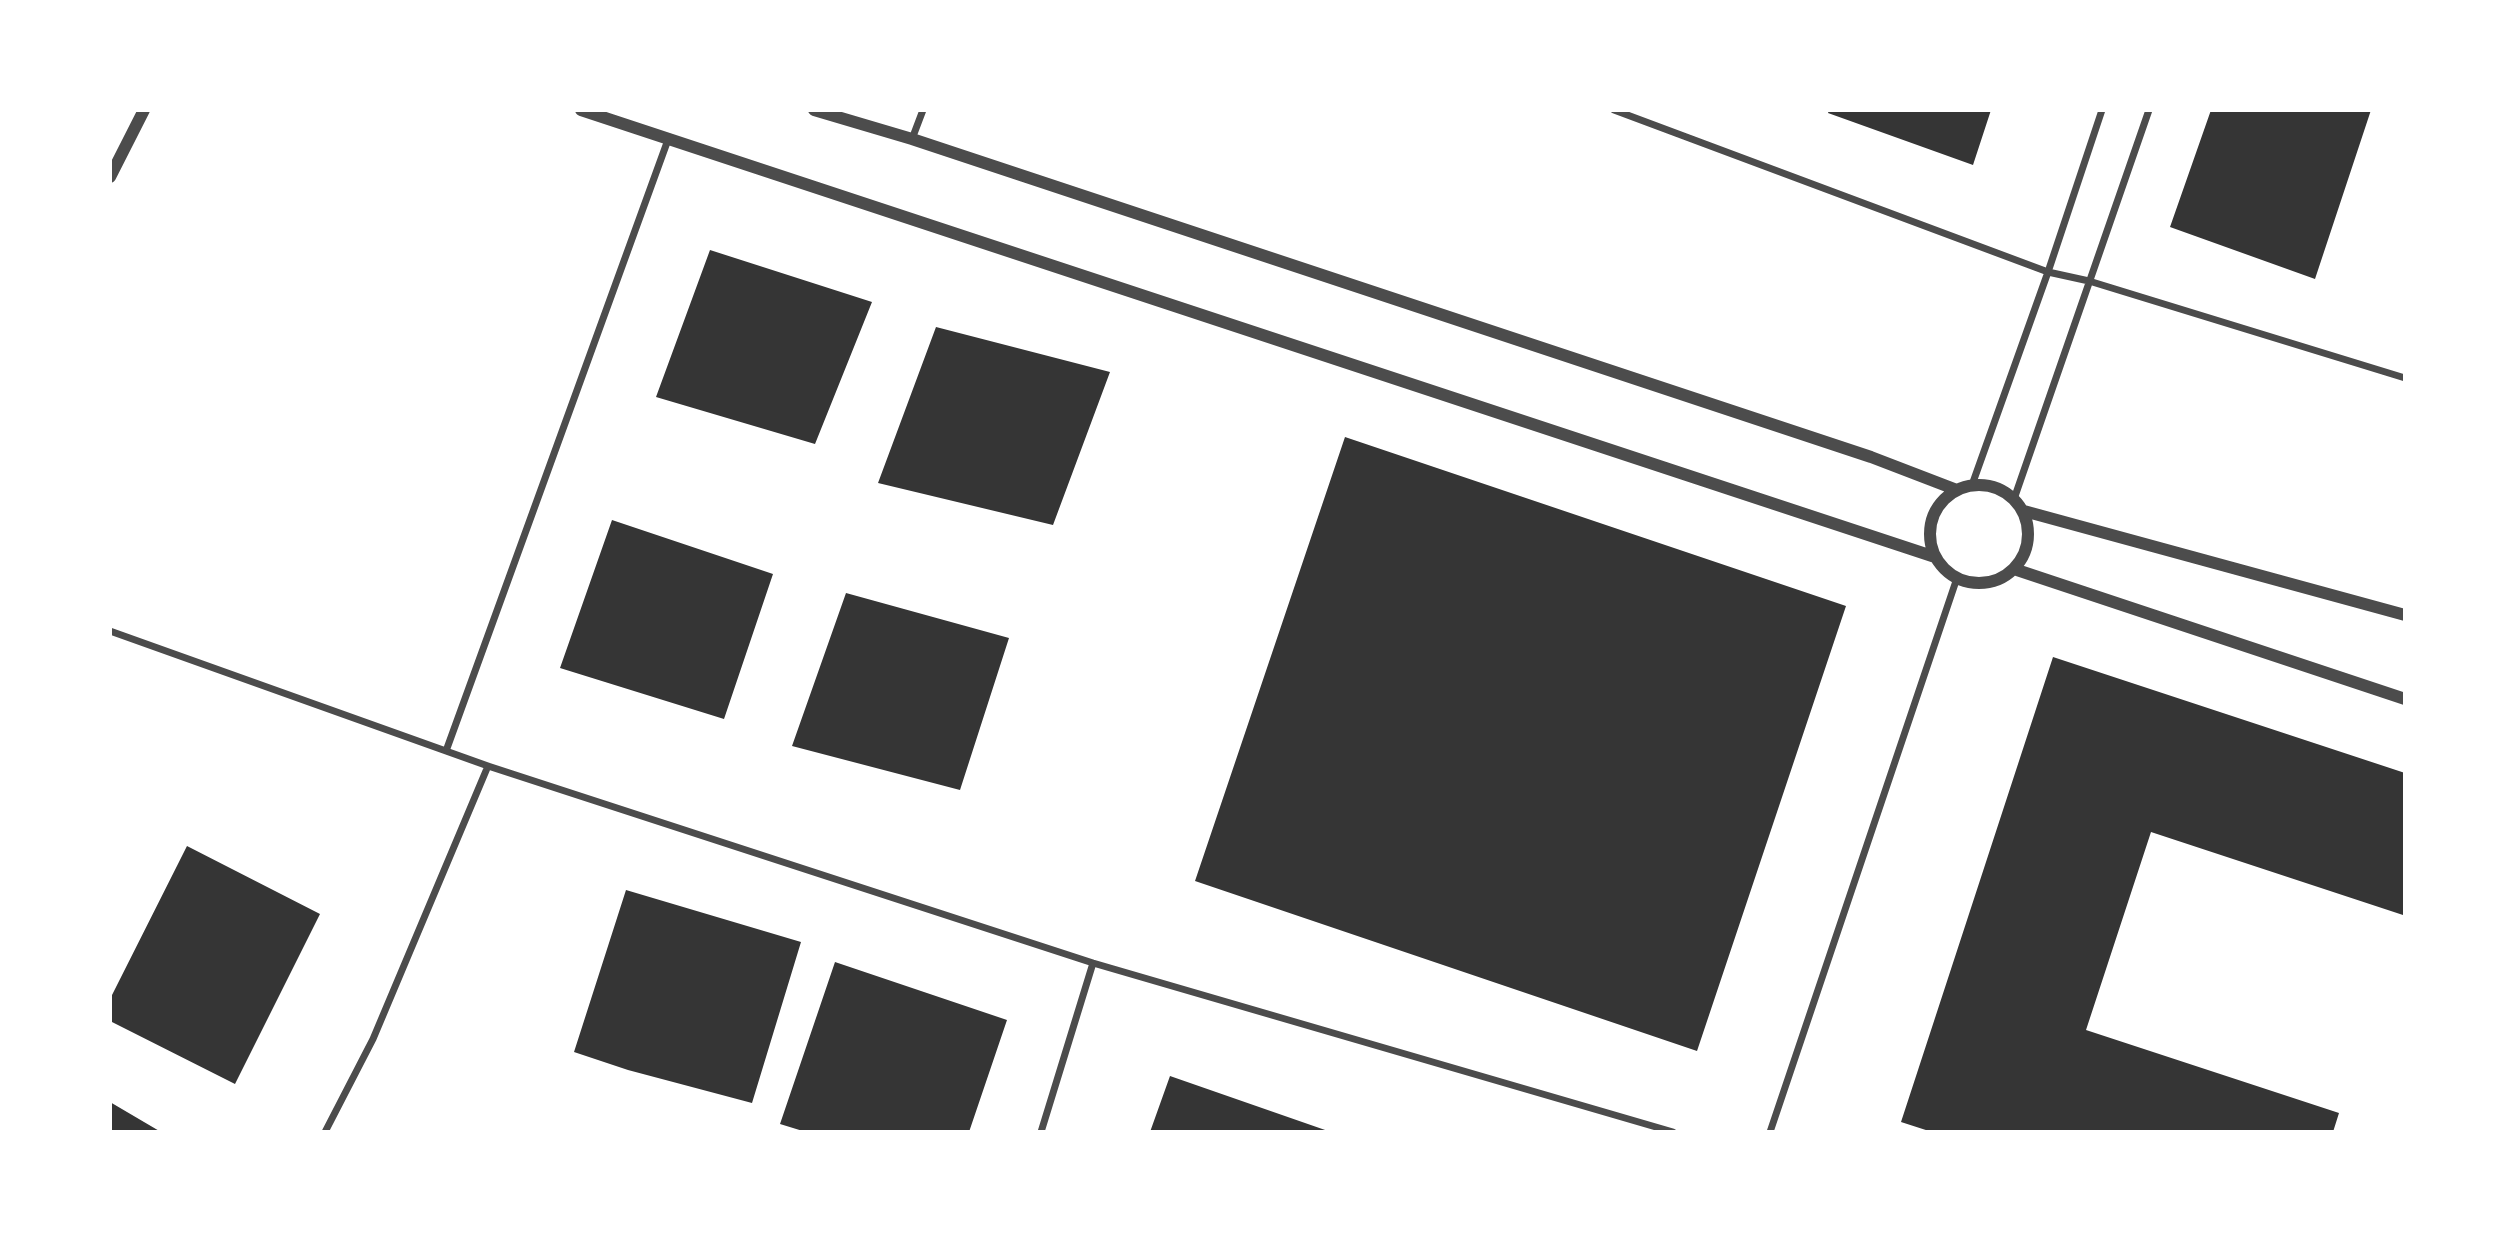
<!DOCTYPE html>
<html>
<head>
<meta charset="utf-8">
<style>
  body { margin:0 }
  #map { position:relative; width:2515px; height:1242px; overflow:hidden; background:#fff; font-family:Signika,sans-serif }
  canvas { display:block }
  .frame { position:absolute; inset:0; border:112px solid #fff; pointer-events:none }
</style>
</head>
<body>
<div id="map">
<canvas width="2515" height="1242"></canvas>
<div class="frame"></div>
</div>
<script>
const ctx = document.querySelector('canvas').getContext('2d');
ctx.lineJoin = 'round';
function fill(path, color) { ctx.fillStyle = color; ctx.fill(path, 'evenodd'); }
const poly = rows => new Path2D(rows.map(r => 'M' + r).join(''));
function stroke(path, color, width, dash) { ctx.strokeStyle = color; ctx.lineWidth = width; ctx.lineCap = dash ? 'butt' : 'round'; ctx.setLineDash(dash || []); ctx.stroke(path); }
const building = poly([
  [1829,110,1991,110,1973,165,1828,113],
  [2211,110,2371,110,2315,279,2170,227],
  [710,250,872,302,815,444,656,397],
  [936,327,1110,372,1053,525,878,483],
  [1345,437,1846,606,1697,1051,1195,881],
  [612,520,773,574,724,719,560,668],
  [846,593,1009,638,960,790,792,746],
  [2053,657,2405,773,2403,915,2151,832,2086,1030,2339,1113,2333,1132,1932,1132,1901,1122],
  [187,846,320,914,235,1084,110,1021,110,999],
  [626,890,801,942,752,1103,628,1070,574,1052],
  [835,962,1007,1020,969,1132,806,1132,780,1124],
  [1170,1076,1328,1131,1327,1132,1150,1132],
  [110,1102,161,1132,110,1132]
]);
const minor = poly([
  [1614,110,2048,272,2089,281,2405,378],
  [912,139,923,110],
  [1972,485,2048,272,2102,110],
  [2014,499,2149,110],
  [110,631,488,766,1093,963,1673,1132],
  [446,751,669,137],
  [325,1132,373,1039,488,766],
  [1041,1132,1093,963],
  [1770,1132,1957,578]
]);
const tertiary = poly([
  [581,110,1935,557],
  [814,110,912,139,1871,457,1957,490],
  [110,177,144,110],
  '1930 534a49 49 0 1 1 98 0a49 49 0 1 1-98 0Z',
  [2024,511,2405,615],
  [2014,569,2405,699]
]);
fill(building, '#353535');
stroke(minor, '#4c4c4c', 7);
stroke(tertiary, '#4c4c4c', 12);
</script>
</body>
</html>
